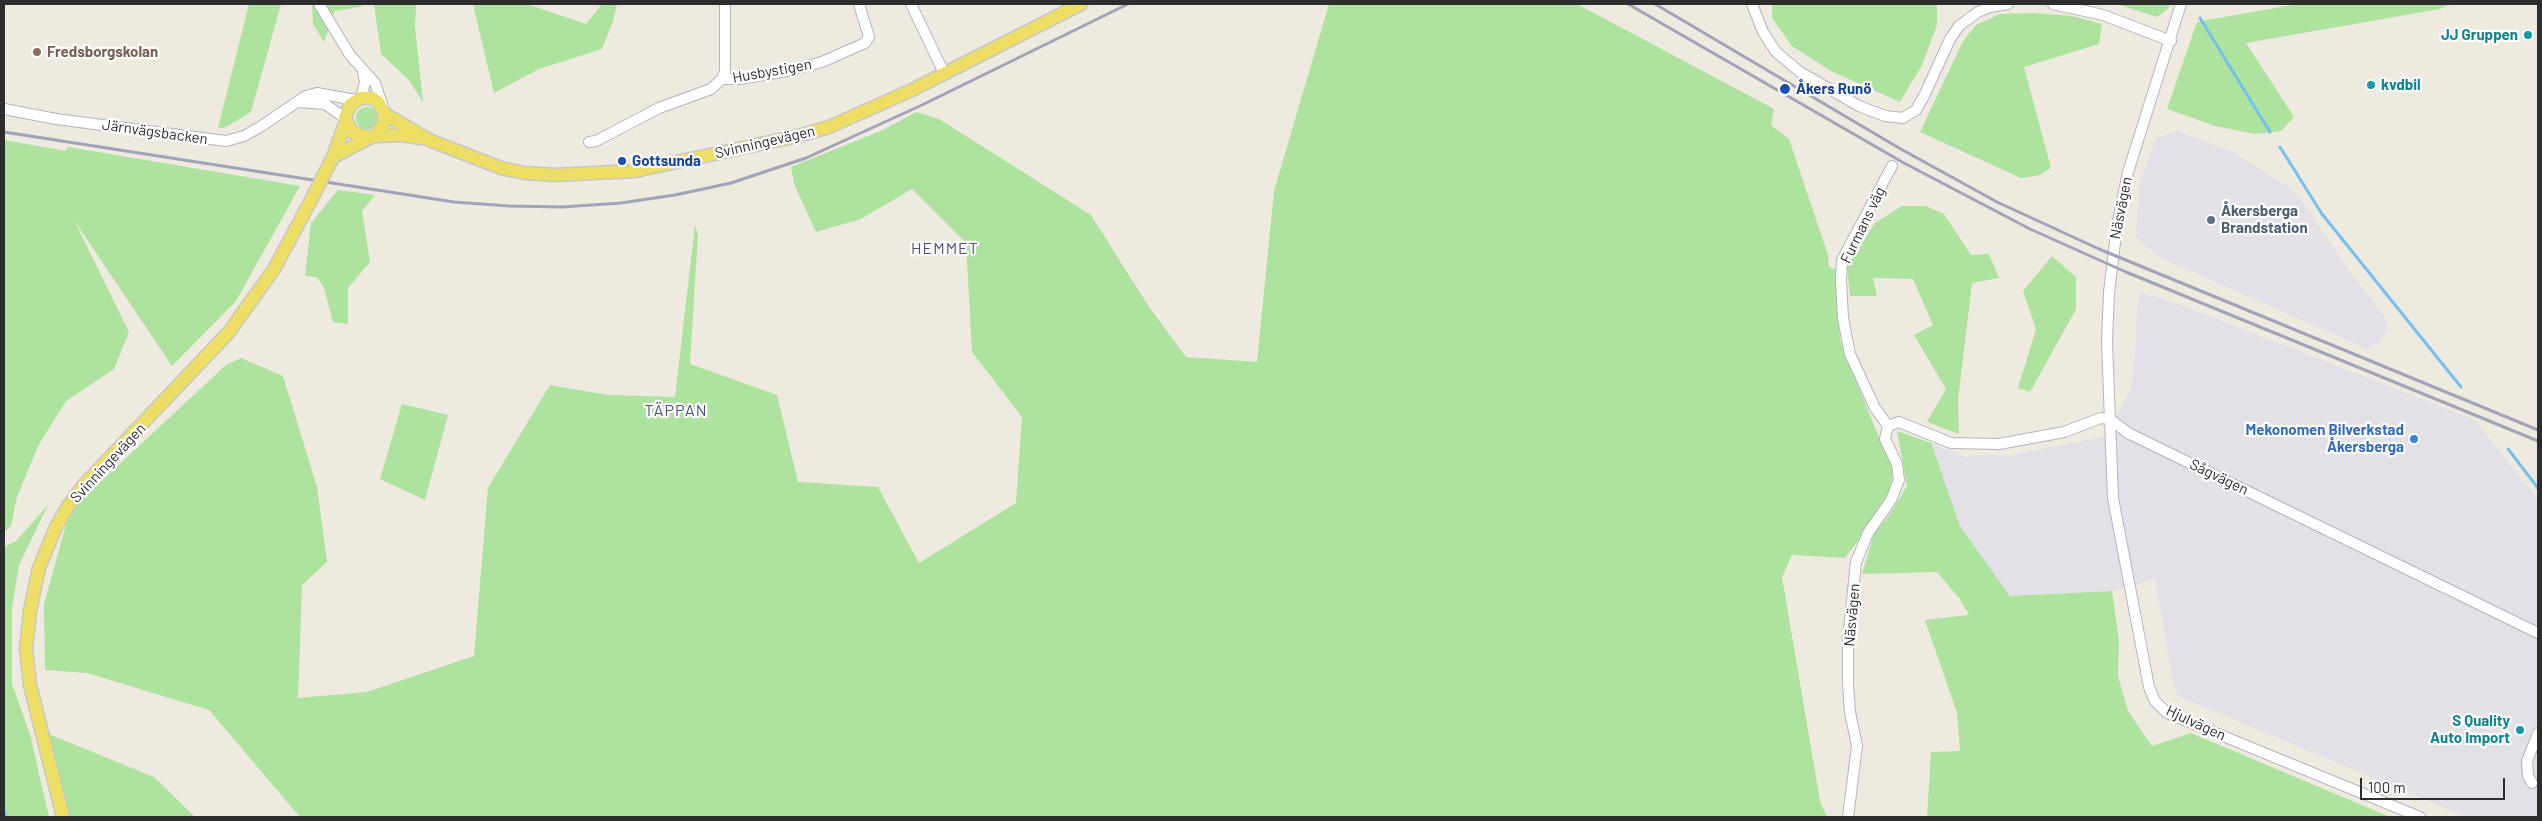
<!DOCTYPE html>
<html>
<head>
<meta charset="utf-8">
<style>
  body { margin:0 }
  #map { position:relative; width:2542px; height:821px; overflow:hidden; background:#eeeae0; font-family:Barlow,sans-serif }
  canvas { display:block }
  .frame { position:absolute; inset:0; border:5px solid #2d2d2d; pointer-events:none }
  .scale { position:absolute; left:2360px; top:778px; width:145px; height:22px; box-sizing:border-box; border:2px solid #2d2d2d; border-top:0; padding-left:6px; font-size:15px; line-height:18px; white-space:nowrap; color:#2d2d2d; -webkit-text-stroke:4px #fff; paint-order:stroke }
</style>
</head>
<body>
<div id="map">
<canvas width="2542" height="821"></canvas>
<div class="frame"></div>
<div class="scale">100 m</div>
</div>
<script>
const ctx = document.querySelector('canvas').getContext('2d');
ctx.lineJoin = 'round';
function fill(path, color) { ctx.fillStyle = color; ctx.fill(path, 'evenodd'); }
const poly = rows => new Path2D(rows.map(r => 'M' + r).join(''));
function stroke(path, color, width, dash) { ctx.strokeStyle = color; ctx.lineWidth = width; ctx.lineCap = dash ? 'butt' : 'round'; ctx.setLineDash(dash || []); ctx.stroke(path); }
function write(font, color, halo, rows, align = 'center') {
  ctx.font = font + ' Barlow,sans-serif'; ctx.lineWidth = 4.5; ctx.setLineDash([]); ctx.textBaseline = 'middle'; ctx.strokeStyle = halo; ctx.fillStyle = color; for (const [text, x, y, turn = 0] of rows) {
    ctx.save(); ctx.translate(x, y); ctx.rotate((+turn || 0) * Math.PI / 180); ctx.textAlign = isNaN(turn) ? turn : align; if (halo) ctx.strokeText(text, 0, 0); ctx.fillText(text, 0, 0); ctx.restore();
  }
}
const industrial = poly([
  [2178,131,2233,152,2296,192,2348,269,2386,318,2388,329,2381,341,2367,349,2159,257,2136,238,2140,182,2156,138],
  [2139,292,2181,305,2475,420,2538,500,2538,817,2466,817,2178,696,2172,676,2155,579,2112,591,2010,596,1960,526,1931,443,1966,457,1989,454,2009,456,2106,436,2132,386]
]);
const green = poly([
  [249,4,281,4,251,112,224,128,218,128],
  [312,4,365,4,360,7,335,11,324,42,313,24],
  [374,4,416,4,415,27,423,102,408,79,381,54],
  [473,4,527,4,586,24,602,4,617,4,613,21,602,49,539,69,494,93],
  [1329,4,1577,4,1774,109,1771,125,1789,139,1828,255,1829,267,1837,270,1840,340,1879,438,1894,467,1890,489,1861,537,1845,558,1792,555,1782,577,1820,801,1827,817,300,817,209,710,87,673,45,670,44,604,70,510,226,365,241,358,283,376,317,487,327,562,302,585,298,698,367,692,474,656,488,488,550,385,608,395,675,397,695,225,698,234,690,364,777,395,798,482,878,487,919,563,1016,503,1022,417,972,352,966,243,912,189,861,219,816,232,794,184,791,167,883,130,916,112,939,119,1091,215,1149,307,1186,357,1257,362,1274,191],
  [1772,4,1937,4,1937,25,1922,65,1900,102,1831,71,1792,46,1772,18],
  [2117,4,2170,4,2168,9,2157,17],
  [2297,4,2451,4,2440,9,2246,43,2294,117,2281,131,2255,134,2215,126,2167,109,2197,22],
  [2034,13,2072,16,2102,24,2099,44,2024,67,2051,168,2040,175,2021,178,1920,132,1963,41,1976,25,2000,14],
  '356 118a11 11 0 1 1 22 0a11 11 0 1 1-22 0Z',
  [4,140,66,151,68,147,300,186,236,301,172,366,74,220,129,332,114,369,66,401,38,446,17,497,11,526,4,532],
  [338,190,375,195,362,211,370,262,348,288,348,324,333,322,324,288,317,277,305,276,311,223],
  [1902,206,1926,206,1944,214,1971,255,1989,254,1999,278,1972,283,1958,400,1959,434,1927,422,1946,389,1914,335,1933,325,1913,279,1873,278,1877,296,1850,296,1847,267,1875,223],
  [2052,256,2076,277,2076,309,2030,392,2018,388,2036,329,2023,291],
  [402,404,448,415,425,500,380,479],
  [1897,431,1931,443,1960,526,2010,596,2112,591,2119,641,2118,676,2128,711,2152,746,2191,733,2390,817,1927,817,1931,752,1960,751,1957,713,1925,620,1969,615,1960,599,1937,572,1862,574,1874,534,1890,514,1907,486],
  [48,505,19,565,12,607,12,684,30,734,49,817,4,817,4,547,16,541],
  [46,733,154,777,195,817,70,817]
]);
const stream = poly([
  [2200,18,2270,132],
  [2280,147,2322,214,2461,387],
  [2508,449,2538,488],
  [4,811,6,817]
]);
const minor = poly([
  [319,4,350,55,375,83,383,107],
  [911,4,944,73],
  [1752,4,1763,32,1776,52,1800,72,1859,106,1885,116,1903,118,1916,110,1924,96,1950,39,1959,26,1978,12,1990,7,2008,4],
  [2053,4,2103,15,2171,41],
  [2181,4,2128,172,2117,226,2109,292,2107,342,2113,498,2149,687,2155,701,2167,713,2420,817],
  [722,79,739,79,787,71,822,62,865,43,869,37,859,4],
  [361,98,365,82,363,72],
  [297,102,325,104,345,118],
  [4,109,56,119,226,141,244,136,260,127,306,96,317,93,355,100],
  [589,142,596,141,659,108,711,89,722,79,725,71,725,4],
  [1888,426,1899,422,1951,443,1999,444,2064,432,2101,418,2110,419,2128,433,2538,633],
  [1888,426,1875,408,1850,354,1843,318,1841,281,1842,260,1892,166],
  [2532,783,2528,776,2527,761,2538,733],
  [1848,817,1857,746,1850,712,1848,684,1848,639,1856,562,1868,533,1891,500,1899,480,1897,464,1885,439,1888,426]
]);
const major = poly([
  [385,114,429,140,501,168,525,173,555,175,635,171,798,136,829,127,912,90,1081,4],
  [367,137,352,132,345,118,350,105,361,98,372,98,378,102,385,114,383,126,373,136],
  [333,157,373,136,402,135,421,138],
  [333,157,346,121],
  [63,817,30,685,26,649,30,611,39,568,56,527,68,506,83,486,229,332,274,269,309,204]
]);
const rail = poly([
  [1628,4,1904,163,2030,229,2126,272,2538,441],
  [1655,4,1899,148,1997,202,2099,249,2538,430],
  [4,132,454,202,509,206,562,207,621,203,675,195,731,183,806,158,922,105,1128,4]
]);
const majorBridge = poly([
  [309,204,333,157]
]);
const markers = [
  [2528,35,5,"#0f9aa8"],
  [37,52,5,"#8d6e63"],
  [2371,85,5,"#0f9aa8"],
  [1785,89,6,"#1a4fb4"],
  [622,161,5,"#1a4fb4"],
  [2211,220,5,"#5c6f8a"],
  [2414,439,5,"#3f7fe0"],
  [2520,730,5,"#0f9aa8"]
];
const cultureNames = [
  ["JJ Gruppen",2518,35],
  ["kvdbil",2381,85,"left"],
  ["S Quality",2510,721],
  ["Auto Import",2510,738]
];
const educationNames = [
  ["Fredsborgskolan",47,52]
];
const streetNames = [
  ["Husbystigen",772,71,-10],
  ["Järnvägsbacken",155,132,8],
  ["Svinningevägen",765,142,-13],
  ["Näsvägen",2121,208,-79],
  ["Furmans väg",1863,225,-64],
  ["Svinningevägen",108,463,-47],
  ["Sågvägen",2219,477,26],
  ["Näsvägen",1852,615,-85],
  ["Hjulvägen",2196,723,25]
];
const transitNames = [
  ["Åkers Runö",1796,89],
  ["Gottsunda",632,161]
];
const serviceNames = [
  ["Åkersberga",2221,211],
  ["Brandstation",2221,228]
];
const shopNames = [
  ["Mekonomen Bilverkstad",2404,430],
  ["Åkersberga",2404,447]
];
const neighbourhoodNames = [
  ["HEMMET",945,249],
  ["TÄPPAN",676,411]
];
fill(industrial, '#e3e0e7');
fill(green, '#ade29f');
stroke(stream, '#77bfec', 3);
stroke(minor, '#b3b4c0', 12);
stroke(major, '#c8c8c8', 15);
stroke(minor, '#fff', 10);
stroke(major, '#edde66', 12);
stroke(rail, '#a2a3b6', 3);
stroke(majorBridge, '#c8c8c8', 15, []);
stroke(majorBridge, '#edde66', 12);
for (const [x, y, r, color] of markers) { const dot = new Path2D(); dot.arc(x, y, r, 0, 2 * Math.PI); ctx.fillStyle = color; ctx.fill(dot); stroke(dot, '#fff', 2); }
write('bold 15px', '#0d838f', '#fff', cultureNames, 'right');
write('bold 15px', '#785e54', '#fff', educationNames, 'left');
write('15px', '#2d2d2d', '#fff', streetNames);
write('bold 15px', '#164399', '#fff', transitNames, 'left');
write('bold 15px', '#4e5e75', '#fff', serviceNames, 'left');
write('bold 15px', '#366cbe', '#fff', shopNames, 'right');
ctx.letterSpacing = '1px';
write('16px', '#4e507d', '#fff', neighbourhoodNames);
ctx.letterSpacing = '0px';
</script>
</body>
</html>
